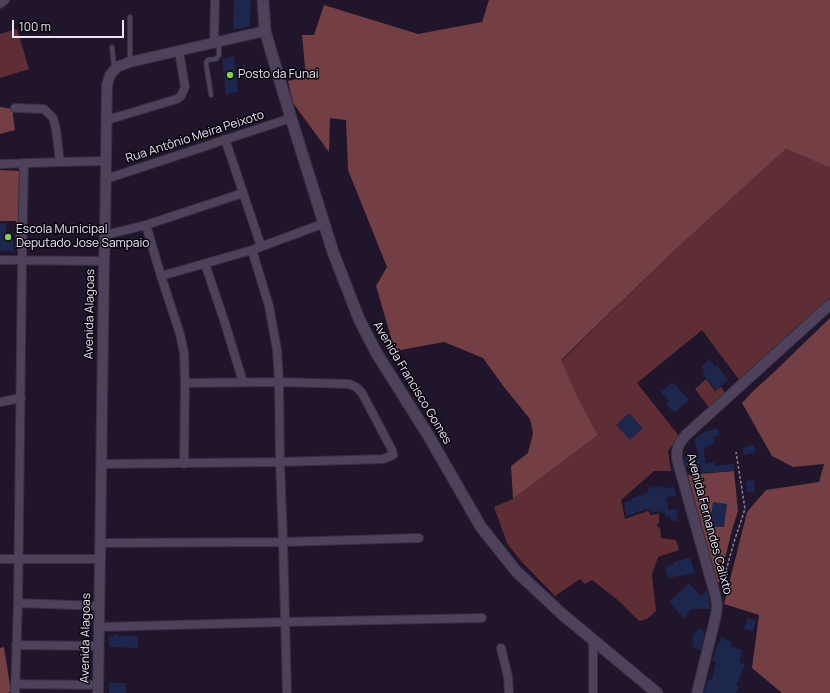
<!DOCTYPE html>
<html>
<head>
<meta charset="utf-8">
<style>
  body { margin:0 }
  #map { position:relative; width:830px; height:693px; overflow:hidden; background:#20152b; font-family:Manrope,sans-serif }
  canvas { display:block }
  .scale { position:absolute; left:12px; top:20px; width:112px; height:18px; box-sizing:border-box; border:2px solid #ece5f5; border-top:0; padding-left:5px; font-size:12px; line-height:14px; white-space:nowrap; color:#ece5f5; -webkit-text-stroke:3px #07040c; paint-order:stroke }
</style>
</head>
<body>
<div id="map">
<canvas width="830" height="693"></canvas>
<div class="scale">100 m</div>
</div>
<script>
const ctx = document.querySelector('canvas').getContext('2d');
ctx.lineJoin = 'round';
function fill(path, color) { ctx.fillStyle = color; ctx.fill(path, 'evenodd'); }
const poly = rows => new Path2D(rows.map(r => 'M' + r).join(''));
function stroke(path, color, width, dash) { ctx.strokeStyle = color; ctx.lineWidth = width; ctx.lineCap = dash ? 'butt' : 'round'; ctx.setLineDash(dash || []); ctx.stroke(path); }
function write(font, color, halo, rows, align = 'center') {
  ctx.font = font + ' Manrope,sans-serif'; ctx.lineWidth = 3; ctx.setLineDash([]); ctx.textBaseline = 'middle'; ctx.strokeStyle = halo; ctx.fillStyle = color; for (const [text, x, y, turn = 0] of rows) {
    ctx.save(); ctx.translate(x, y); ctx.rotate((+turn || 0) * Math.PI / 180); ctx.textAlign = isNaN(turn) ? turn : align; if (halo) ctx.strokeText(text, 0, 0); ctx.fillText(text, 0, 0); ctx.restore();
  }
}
const green = poly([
  [17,29,29,69,0,78,0,34],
  [786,149,830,168,830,298,792,331,740,381,702,330,637,383,679,436,668,451,671,471,654,471,621,500,625,519,648,511,651,515,659,514,659,522,657,526,660,528,661,538,676,540,679,550,658,557,652,575,656,611,647,619,639,621,619,601,592,580,585,584,580,579,555,596,521,561,507,543,494,507,513,499,598,435,578,398,561,361,676,249],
  [706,379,715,391,721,387,726,394,710,409,695,389]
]);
const forest = poly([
  [489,0,830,0,830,168,786,149,676,249,561,360,578,398,598,435,513,499,511,466,528,453,533,433,530,419,504,387,483,358,444,342,395,351,376,286,387,267,348,170,346,120,330,118,329,152,293,103,288,81,306,77,302,35,314,35,324,5,418,34,482,22],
  [0,107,13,109,13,116,15,130,0,134],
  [0,170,21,171,19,248,15,248,16,221,0,221],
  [830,318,830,693,782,693,752,668,759,615,724,604,747,512,766,490,819,482,824,464,793,467,772,456,742,403,752,392,772,374],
  [734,471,738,511,732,530,719,583,716,582,688,475],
  [4,647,11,692,7,693,0,693,0,648]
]);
const building = poly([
  [234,0,251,0,250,26,233,30],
  [234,56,238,92,226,94,222,59],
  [0,223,6,223,6,240,13,240,13,251,0,251],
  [710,359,715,367,717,365,728,380,716,390,703,374,705,372,701,367],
  [672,383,674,385,675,384,689,400,674,413,666,404,669,401,661,392],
  [629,413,643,428,630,440,616,425],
  [717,428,720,435,713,438,715,443,704,448,705,464,714,462,715,466,734,464,734,471,701,473,700,464,686,467,684,456,699,455,694,440,702,433],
  [754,445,756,452,744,455,742,448],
  [754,480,755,492,747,492,746,481],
  [663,486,663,489,674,487,676,496,667,497,668,510,676,509,678,521,673,521,671,520,670,516,666,517,665,513,662,513,661,511,651,513,651,509,635,512,635,514,626,515,624,502,632,501,632,498,643,495,649,491,648,488],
  [713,502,727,504,724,527,709,527],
  [690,558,695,573,668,578,665,566,674,565,673,562],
  [689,583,701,596,707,590,710,604,710,609,691,609,685,619,669,602],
  [747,618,756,620,753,631,744,629],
  [698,629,705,631,701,650,692,647,694,640,692,640,694,633,696,633],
  [114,634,119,634,119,636,138,636,138,648,109,647,109,636,114,636],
  [721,637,732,642,731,647,743,650,739,662,745,664,736,686,739,687,736,693,704,693,706,685,707,685,709,679,712,680,716,662,712,661,718,643,720,644],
  [109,683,126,683,126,693,109,693]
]);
const path = poly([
  [722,585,734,542,745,509,736,452]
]);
const service = poly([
  [130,17,130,61],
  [112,47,114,68],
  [211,95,206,63,208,60,216,59,219,55,219,42]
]);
const minor = poly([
  [0,4,5,0],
  [214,43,215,0],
  [15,108,44,109,53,118,56,129,60,162],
  [107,120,177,99,181,96,185,87,179,51],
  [225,139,261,246],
  [0,164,60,162,106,161],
  [106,179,291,118],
  [146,225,161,276,180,334,184,353,185,383,184,464],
  [105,235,146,225,243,193],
  [252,250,269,306,277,350,279,382,280,462,283,542,287,693],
  [0,260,104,261],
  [205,264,224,320,243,382],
  [161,276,252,250,325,223],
  [0,402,21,398],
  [102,464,280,462,383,459,393,455,392,450,362,393,356,387,349,384,279,382,185,383],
  [100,543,283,542,419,538],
  [0,559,100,559],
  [18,603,100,606],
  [99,627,285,622,482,618],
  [16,645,98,646],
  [501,648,508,677,509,693],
  [15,684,98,685],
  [15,693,18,603,22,261,24,163],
  [593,693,593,641]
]);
const tertiary = poly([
  [98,693,100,559,104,261,105,235,107,85,110,75,117,67,130,62,265,31],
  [697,693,716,615,717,604,715,594,677,459,677,451,679,444,686,435,824,310,830,305]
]);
const secondary = poly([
  [263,0,265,31,291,118,333,252,359,319,377,354,428,435,481,527,516,571,562,614,657,693]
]);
const markers = [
  [230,75,4,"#85cf4c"],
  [8,237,4,"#85cf4c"]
];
const poiNames = [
  ["Posto da Funai",238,75],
  ["Escola Municipal",16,230],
  ["Deputado Jose Sampaio",16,244]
];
const streetNames = [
  ["Rua Antônio Meira Peixoto",195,137,-18],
  ["Avenida Alagoas",90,314,-89],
  ["Avenida Francisco Gomes",412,383,59],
  ["Avenida Fernandes Calixto",709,524,75],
  ["Avenida Alagoas",86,638,-89]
];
fill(green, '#5f2e35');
fill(forest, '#733e44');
fill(building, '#1d274e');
stroke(service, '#362f40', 6);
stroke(minor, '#362f40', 10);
stroke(tertiary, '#362f40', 12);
stroke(secondary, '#362f40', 13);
stroke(path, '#8c8396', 1.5, [3, 2]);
stroke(service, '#4d415b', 4);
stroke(minor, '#4d415b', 8);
stroke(tertiary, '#4d415b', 10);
stroke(secondary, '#4d415b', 11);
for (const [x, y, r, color] of markers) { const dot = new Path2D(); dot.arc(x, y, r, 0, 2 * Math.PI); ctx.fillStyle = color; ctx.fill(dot); stroke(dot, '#07040c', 1.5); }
write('12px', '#ece5f5', '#07040c', poiNames, 'left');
write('12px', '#ece5f5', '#07040c', streetNames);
</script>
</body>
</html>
